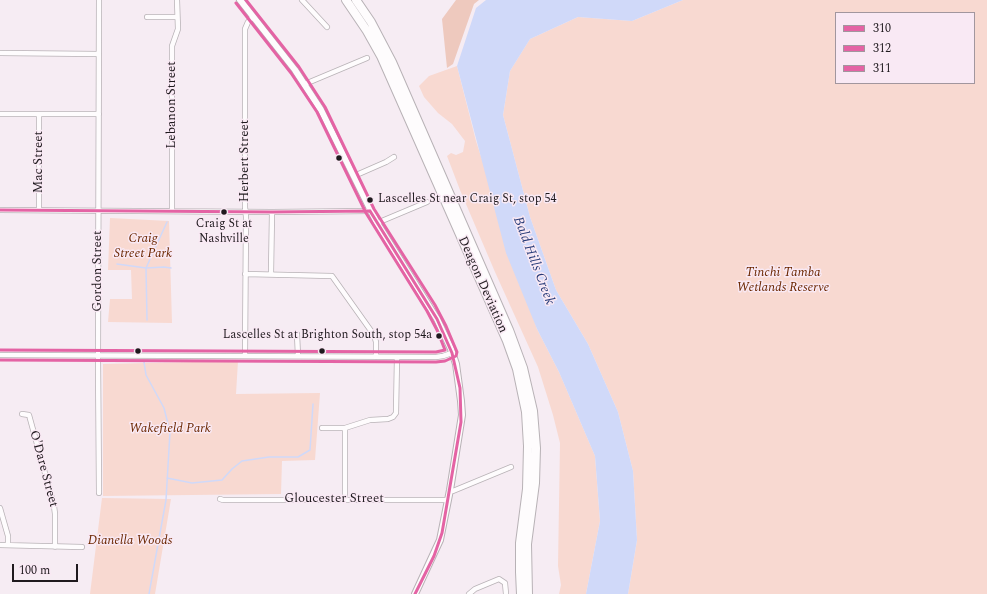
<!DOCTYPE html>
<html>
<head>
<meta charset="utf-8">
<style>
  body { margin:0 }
  #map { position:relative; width:987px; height:594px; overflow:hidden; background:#f6ecf3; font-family:Spectral,serif }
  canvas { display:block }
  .legend { position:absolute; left:835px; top:12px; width:140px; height:72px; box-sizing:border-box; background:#f9e9f4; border:1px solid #a2969e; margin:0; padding:5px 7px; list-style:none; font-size:12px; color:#1f1a1e }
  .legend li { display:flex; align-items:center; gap:8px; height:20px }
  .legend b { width:20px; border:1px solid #a2969e }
  .scale { position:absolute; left:12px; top:564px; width:66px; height:18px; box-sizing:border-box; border:2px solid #1f1a1e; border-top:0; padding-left:5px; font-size:12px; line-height:14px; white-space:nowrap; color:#1f1a1e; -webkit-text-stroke:3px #f9e9f4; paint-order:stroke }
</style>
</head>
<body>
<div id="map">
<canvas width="987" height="594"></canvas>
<ul class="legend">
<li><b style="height:5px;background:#e463a4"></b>310</li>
<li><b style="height:5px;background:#e463a4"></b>312</li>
<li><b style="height:5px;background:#e463a4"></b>311</li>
</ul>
<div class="scale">100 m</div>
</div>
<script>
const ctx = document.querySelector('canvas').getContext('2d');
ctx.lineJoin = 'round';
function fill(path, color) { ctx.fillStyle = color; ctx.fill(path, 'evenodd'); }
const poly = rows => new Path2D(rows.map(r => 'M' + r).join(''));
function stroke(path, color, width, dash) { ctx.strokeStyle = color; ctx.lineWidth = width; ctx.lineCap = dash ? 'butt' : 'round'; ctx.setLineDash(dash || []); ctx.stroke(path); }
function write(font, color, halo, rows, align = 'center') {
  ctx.font = font + ' Spectral,serif'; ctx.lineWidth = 3; ctx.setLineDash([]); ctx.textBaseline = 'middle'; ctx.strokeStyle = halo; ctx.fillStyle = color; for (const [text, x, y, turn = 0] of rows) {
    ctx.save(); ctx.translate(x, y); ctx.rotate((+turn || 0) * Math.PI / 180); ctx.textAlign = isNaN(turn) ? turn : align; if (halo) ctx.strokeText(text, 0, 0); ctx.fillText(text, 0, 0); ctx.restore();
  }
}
const green = poly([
  [683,0,987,0,987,594,628,594,637,540,633,471,618,412,588,344,556,290,530,217,503,115,510,71,530,39,578,17,632,21],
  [836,13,974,13,974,83,836,83],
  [457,66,476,141,537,329,559,372,595,456,600,521,586,594,559,594,561,585,558,566,560,443,553,415,538,367,495,272,460,190,447,156,451,153,456,155,463,152,465,141,452,124,438,113,424,97,419,86,429,76],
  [110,218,169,221,172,323,108,322,110,299,132,299,131,270,108,270],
  [238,361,236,394,320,393,315,460,282,461,281,494,103,496,103,364],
  [102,498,171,499,155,594,90,594]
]);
const forest = poly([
  [456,0,479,0,474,4,453,64,447,68,442,19]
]);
const water = poly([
  [486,0,683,0,632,21,578,17,530,39,510,71,503,115,530,217,556,290,588,344,618,412,633,471,637,540,628,594,586,594,600,521,595,456,559,372,537,329,506,253,457,66,476,8]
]);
const stream = poly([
  [117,264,146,268,164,267,171,268],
  [147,320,146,268,167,222],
  [144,362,146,375,164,408,170,432,166,500,149,594],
  [167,478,192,483,222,480,232,469,242,461,269,457,298,457,310,450,313,404]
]);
const street = poly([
  [302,0,327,27],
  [147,17,177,17],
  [0,53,99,54],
  [305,84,367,58],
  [0,114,99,114],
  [354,176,386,162,394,157],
  [0,210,272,212,370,211],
  [39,210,39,114],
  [172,210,172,46,178,29,177,0],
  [377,223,427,202],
  [245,274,332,276,374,335,376,342,376,357],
  [271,274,272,212],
  [297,334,298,356],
  [0,355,436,357,443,356,452,353],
  [245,356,246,217,245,207,245,29,248,22,253,17],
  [22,414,29,415,54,506,55,514,55,547],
  [322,428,345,428,370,420,388,419,393,417,396,413,397,357],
  [450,490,453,491,511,467],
  [99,493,98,358,99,0],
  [220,499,223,500,448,500],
  [345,499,345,428],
  [0,508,8,536,8,545],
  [0,545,82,547],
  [469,594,475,589,499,579,505,583,506,594]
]);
const secondary = poly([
  [240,0,295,70,321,110,377,223,437,319,451,349,456,364,461,401,462,415,450,490,440,540,415,594]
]);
const highway = poly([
  [346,0,367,31,381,56,507,341,517,369,526,412,528,446,527,489,520,543,520,572,521,594],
  [356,0,371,22,392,62,509,330,523,368,533,411,536,448,535,483,527,544,528,594]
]);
const bus1 = poly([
  [0,210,272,212,370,211],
  [370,211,437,319,452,353,460,388,461,422,442,533,434,556,415,594]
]);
const bus2 = poly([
  [0,360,436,362,445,361,456,356,457,352,446,326,435,305,374,209,325,107,299,67,246,0]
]);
const bus3 = poly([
  [0,350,436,352,445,350,437,330,427,311,366,213,317,112,291,73,236,3]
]);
const markers = [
  [339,158,3.5,"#1f1a1e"],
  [370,200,3.5,"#1f1a1e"],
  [224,212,3.5,"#1f1a1e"],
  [439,336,3.5,"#1f1a1e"],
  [138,351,3.5,"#1f1a1e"],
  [322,351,3.5,"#1f1a1e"]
];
const busNames = [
  ["Lascelles St near Craig St, stop 54",378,200],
  ["Craig St at",224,225,"center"],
  ["Nashville",224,240,"center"],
  ["Lascelles St at Brighton South, stop 54a",432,336,"right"]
];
const streetNames = [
  ["Lebanon Street",172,105,-90],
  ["Herbert Street",245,161,-90],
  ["Mac Street",39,162,-90],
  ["Gordon Street",98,271,-90],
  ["Deagon Deviation",482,285,66],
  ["O'Dare Street",43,469,75],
  ["Gloucester Street",334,499]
];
const parkNames = [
  ["Craig",143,239],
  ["Street Park",143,254],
  ["Tinchi Tamba",783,273],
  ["Wetlands Reserve",783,288],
  ["Wakefield Park",170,429],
  ["Dianella Woods",130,541]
];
const waterNames = [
  ["Bald Hills Creek",533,261,69]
];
fill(green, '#f8d9d1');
fill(forest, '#eec9be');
fill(water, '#d0d9f9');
stroke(stream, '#d0d9f9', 1.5);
stroke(street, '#b8b2b6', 6);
stroke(secondary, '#b8b2b6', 8);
stroke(highway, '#b8b2b6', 10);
stroke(street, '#fefcfd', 4.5);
stroke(secondary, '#fefcfd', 6);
stroke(highway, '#fefcfd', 8);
stroke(bus1, '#e463a4', 3);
stroke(bus2, '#e463a4', 3);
stroke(bus3, '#e463a4', 3);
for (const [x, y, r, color] of markers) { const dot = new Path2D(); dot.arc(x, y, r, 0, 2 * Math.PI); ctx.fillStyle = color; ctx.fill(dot); stroke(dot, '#f9e9f4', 1.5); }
write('12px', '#1f1a1e', '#f9e9f4', busNames, 'left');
write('13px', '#1f1a1e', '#f9e9f4', streetNames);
write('italic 13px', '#6b2700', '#f9e9f4', parkNames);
write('italic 14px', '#283c79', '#f9e9f4', waterNames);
</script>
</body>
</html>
